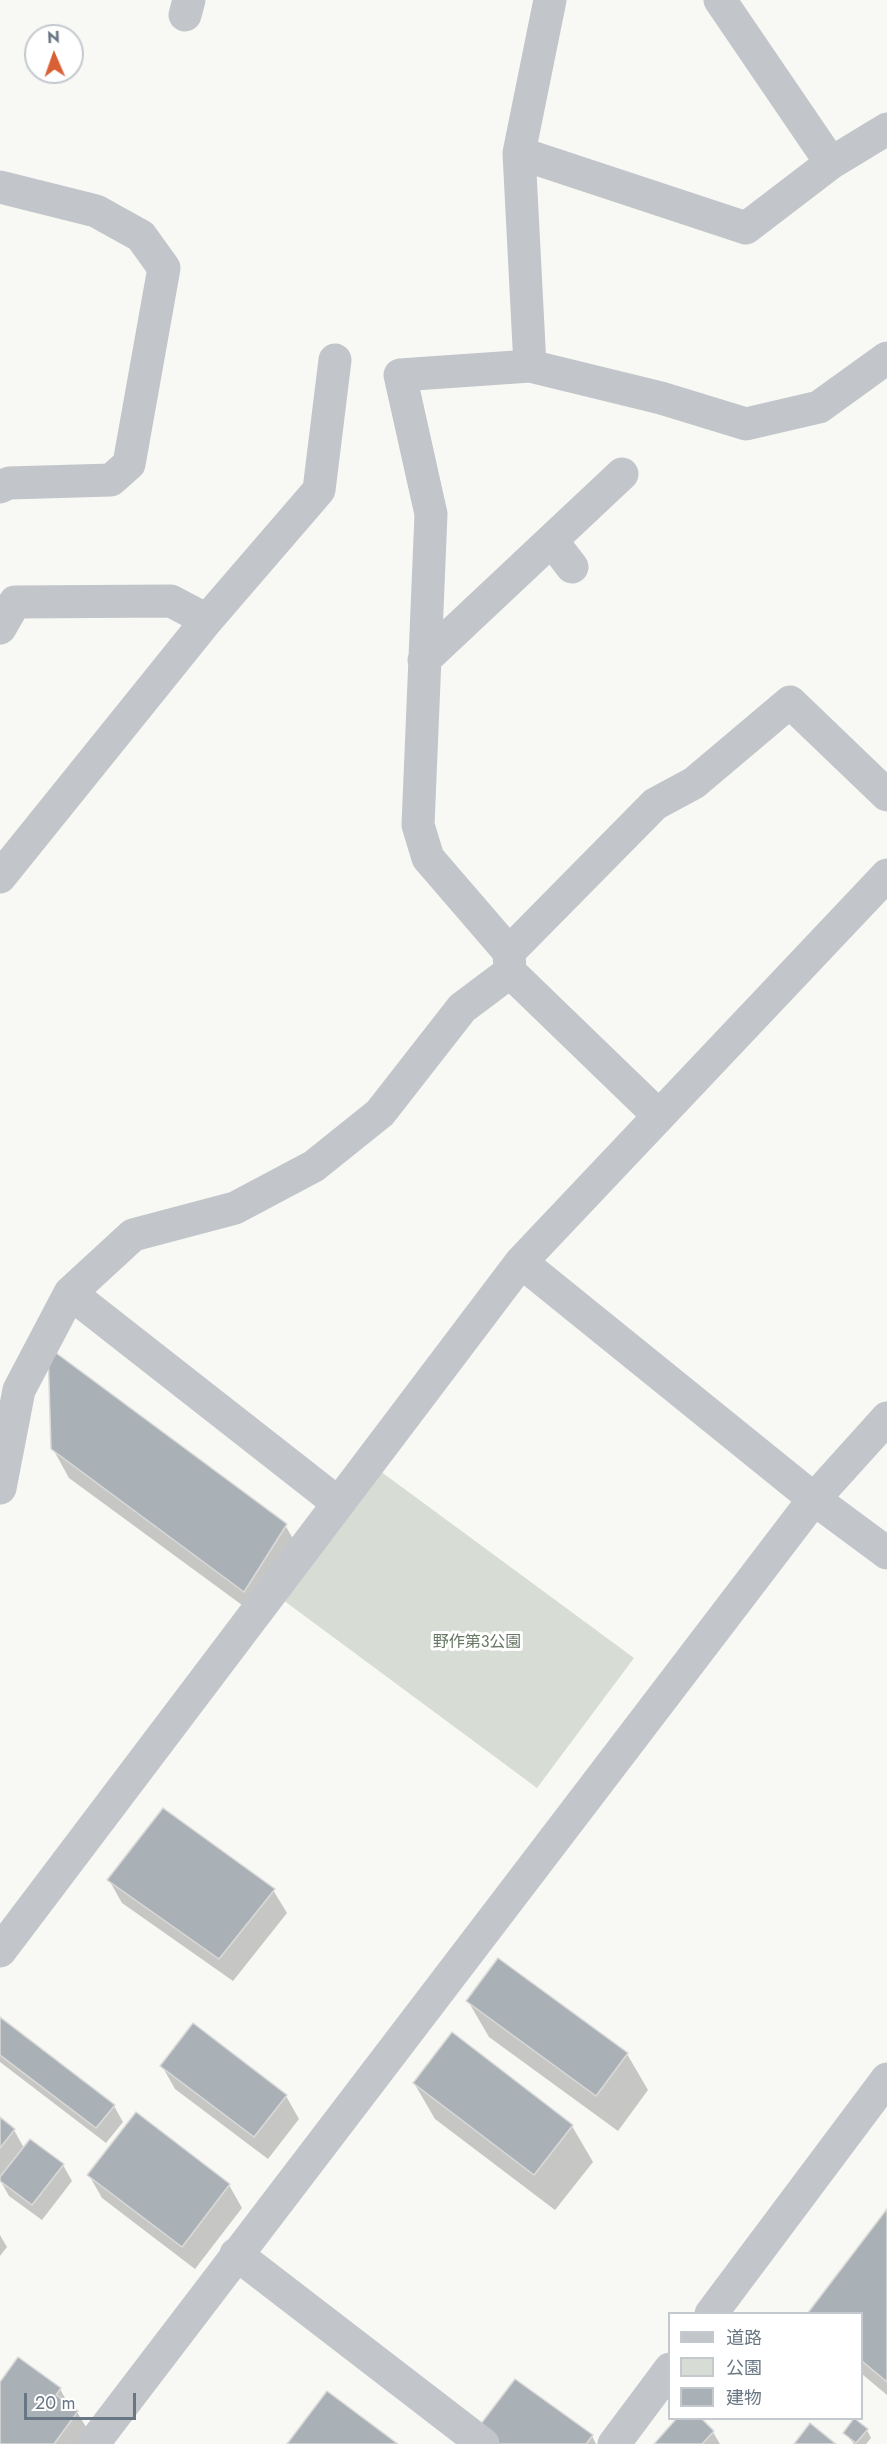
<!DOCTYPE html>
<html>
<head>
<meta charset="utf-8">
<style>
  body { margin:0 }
  #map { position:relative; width:887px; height:2444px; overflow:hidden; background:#f8f8f5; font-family:Jost,"Noto Sans JP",sans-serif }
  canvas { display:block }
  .legend { position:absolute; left:668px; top:2312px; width:195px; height:108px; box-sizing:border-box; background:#fff; border:2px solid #c3c9ce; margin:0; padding:8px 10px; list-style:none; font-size:18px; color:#697785 }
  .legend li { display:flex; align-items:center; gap:12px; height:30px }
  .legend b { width:30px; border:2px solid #c3c9ce }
  .north { position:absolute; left:24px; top:24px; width:60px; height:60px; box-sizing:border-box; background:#fff; border:2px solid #c3c9ce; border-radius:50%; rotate:358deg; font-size:16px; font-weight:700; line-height:24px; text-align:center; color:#697785 }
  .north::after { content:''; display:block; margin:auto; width:21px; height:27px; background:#d95f34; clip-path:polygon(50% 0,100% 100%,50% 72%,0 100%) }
  .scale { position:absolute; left:24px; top:2393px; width:112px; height:27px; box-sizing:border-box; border:3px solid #697785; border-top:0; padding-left:8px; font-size:18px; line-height:21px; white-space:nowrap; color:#697785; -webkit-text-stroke:4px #fff; paint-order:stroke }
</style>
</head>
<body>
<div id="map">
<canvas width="887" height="2444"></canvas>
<ul class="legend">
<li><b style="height:8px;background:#c2c5c9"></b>道路</li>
<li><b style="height:16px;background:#d7ddd5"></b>公園</li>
<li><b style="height:16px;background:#a9b0b6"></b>建物</li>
</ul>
<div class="north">N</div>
<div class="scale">20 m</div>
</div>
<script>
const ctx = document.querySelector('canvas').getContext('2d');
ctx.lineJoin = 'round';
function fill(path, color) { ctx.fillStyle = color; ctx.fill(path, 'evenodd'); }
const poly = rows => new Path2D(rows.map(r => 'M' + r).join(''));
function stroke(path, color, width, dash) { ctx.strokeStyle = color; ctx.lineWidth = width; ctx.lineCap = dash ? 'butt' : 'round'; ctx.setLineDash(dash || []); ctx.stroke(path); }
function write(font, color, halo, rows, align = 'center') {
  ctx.font = font + ' Jost,"Noto Sans JP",sans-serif'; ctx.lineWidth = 6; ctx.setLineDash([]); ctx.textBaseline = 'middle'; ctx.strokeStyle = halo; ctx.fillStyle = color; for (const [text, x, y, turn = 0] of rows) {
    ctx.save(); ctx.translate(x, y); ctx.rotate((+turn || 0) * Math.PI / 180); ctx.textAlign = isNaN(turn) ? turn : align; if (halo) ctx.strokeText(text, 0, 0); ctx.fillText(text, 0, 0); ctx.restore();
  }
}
const green = poly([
  [376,1468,634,1658,537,1788,279,1597]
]);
const shadow = poly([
  [53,1449,285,1525,302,1554,261,1619,69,1478],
  [109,1880,273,1890,287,1913,233,1981,122,1903],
  [468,2001,627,2054,648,2090,618,2131,489,2037],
  [0,2019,114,2106,123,2122,106,2143,0,2062],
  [162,2066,286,2096,299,2119,268,2159,175,2089],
  [414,2083,572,2126,593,2162,555,2210,435,2119],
  [0,2119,14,2130,24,2148,63,2165,72,2181,42,2220,9,2196,0,2180],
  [89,2175,229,2185,242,2208,195,2269,102,2198],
  [887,2211,887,2395,862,2374,862,2314],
  [0,2235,7,2247,0,2256],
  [0,2385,60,2389,70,2407,77,2412,91,2435,84,2444,0,2444],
  [867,2430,871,2438,866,2444,854,2444,845,2433],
  [713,2432,720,2444,656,2444],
  [592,2436,596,2444,488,2444]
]);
const building = poly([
  [48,1347,287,1524,244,1592,51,1449,48,1347],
  [163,1808,275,1889,219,1959,107,1880,163,1808],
  [498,1958,628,2053,596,2096,466,2001,498,1958],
  [0,2017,115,2105,96,2128,0,2055,0,2017],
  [193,2023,287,2095,254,2137,160,2066,193,2023],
  [452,2032,573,2125,534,2175,413,2083,452,2032],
  [136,2112,230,2184,182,2247,87,2175,136,2112],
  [0,2117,15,2129,0,2148,0,2117],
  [30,2139,64,2164,32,2205,0,2181,0,2177,30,2139],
  [887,2209,887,2382,862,2361,862,2314,807,2314,887,2209],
  [18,2357,61,2388,56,2395,78,2411,54,2444,0,2444,0,2382,18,2357],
  [515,2379,593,2435,586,2444,497,2444,477,2429,515,2379],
  [327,2391,398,2444,287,2444,327,2391],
  [677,2418,701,2418,714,2431,702,2444,654,2444,677,2418],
  [854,2418,868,2429,856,2443,843,2433,854,2418],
  [810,2423,836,2444,794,2444,810,2423]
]);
const minor = poly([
  [720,0,831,163],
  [185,15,189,0],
  [519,153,746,228,831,163,887,129],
  [0,187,96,211,141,236,164,268,129,464,111,480,9,483,0,487],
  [530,366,519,153,550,0],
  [552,541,572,567],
  [0,628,15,602,171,601,207,620],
  [424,660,622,474],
  [0,877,207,620,319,490,335,360],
  [509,952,655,804,694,783,790,702,887,795],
  [659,1116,510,972,509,952,428,858,418,825,431,514,400,375,530,366,661,398,746,424,819,407,887,358],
  [521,1262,814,1499,887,1553],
  [70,1293,338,1503],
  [0,1488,19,1390,70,1293,133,1235,235,1208,314,1166,380,1113,462,1008,510,972],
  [0,1951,521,1262,887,875],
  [236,2254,483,2444],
  [711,2314,887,2079],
  [93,2444,814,1499,887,1418],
  [614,2444,670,2369]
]);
const parkNames = [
  ["野作第3公園",477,1643]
];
fill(green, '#d7ddd5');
fill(shadow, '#0003');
fill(building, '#a9b0b6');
stroke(building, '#dadad8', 1.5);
stroke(minor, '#c2c5c9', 33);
write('16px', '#667763', '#fff', parkNames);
</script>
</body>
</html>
